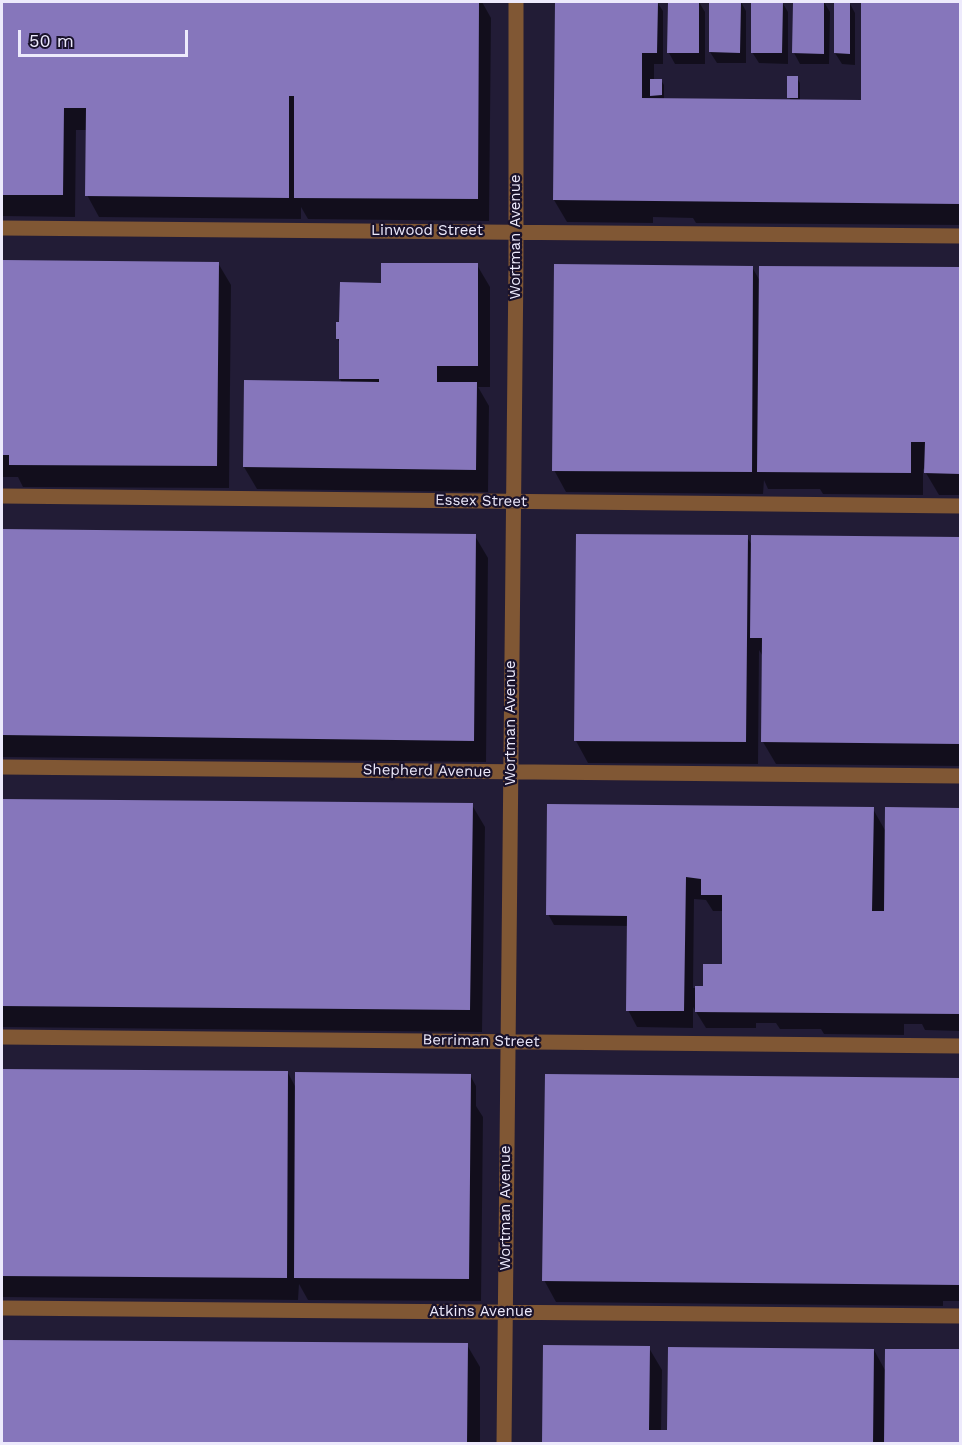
<!DOCTYPE html>
<html>
<head>
<meta charset="utf-8">
<style>
  body { margin:0 }
  #map { position:relative; width:962px; height:1445px; overflow:hidden; background:#221c36; font-family:"Work Sans",sans-serif }
  canvas { display:block }
  .frame { position:absolute; inset:0; border:3px solid #edeafc; pointer-events:none }
  .scale { position:absolute; left:18px; top:30px; width:170px; height:27px; box-sizing:border-box; border:3px solid #edeafc; border-top:0; padding-left:8px; font-size:18px; line-height:21px; white-space:nowrap; color:#edeafc; -webkit-text-stroke:4px #19122b; paint-order:stroke }
</style>
</head>
<body>
<div id="map">
<canvas width="962" height="1445"></canvas>
<div class="frame"></div>
<div class="scale">50 m</div>
</div>
<script>
const ctx = document.querySelector('canvas').getContext('2d');
ctx.lineJoin = 'round';
function fill(path, color) { ctx.fillStyle = color; ctx.fill(path, 'evenodd'); }
const poly = rows => new Path2D(rows.map(r => 'M' + r).join(''));
function stroke(path, color, width, dash) { ctx.strokeStyle = color; ctx.lineWidth = width; ctx.lineCap = dash ? 'butt' : 'round'; ctx.setLineDash(dash || []); ctx.stroke(path); }
function write(font, color, halo, rows, align = 'center') {
  ctx.font = font + ' "Work Sans",sans-serif'; ctx.lineWidth = 4.5; ctx.setLineDash([]); ctx.textBaseline = 'middle'; ctx.strokeStyle = halo; ctx.fillStyle = color; for (const [text, x, y, turn = 0] of rows) {
    ctx.save(); ctx.translate(x, y); ctx.rotate((+turn || 0) * Math.PI / 180); ctx.textAlign = isNaN(turn) ? turn : align; if (halo) ctx.strokeText(text, 0, 0); ctx.fillText(text, 0, 0); ctx.restore();
  }
}
const shadow = poly([
  [2,2,482,2,491,18,489,221,308,219,301,207,301,219,99,217,87,195,87,130,76,130,75,217,2,216],
  [556,2,657,2,663,11,663,64,654,64,654,80,661,80,664,85,664,100,791,101,789,97,797,78,800,83,800,101,862,102,863,2,960,2,960,225,696,223,693,218,653,217,653,223,567,222,554,200],
  [669,2,699,2,705,12,705,64,675,64,669,53],
  [711,2,741,2,746,11,746,63,717,63,710,52],
  [753,2,782,2,788,12,788,64,759,63,752,52],
  [794,2,824,2,830,12,829,64,800,64,794,53],
  [849,2,855,13,855,65,842,64,835,53],
  [2,262,218,263,231,285,229,488,23,487,18,477,2,477],
  [477,265,490,287,490,387,478,387,489,406,488,492,257,489,244,467,342,383,340,379,340,343,337,338,382,284],
  [752,267,760,281,760,268,960,269,960,495,939,495,923,468,923,495,823,494,820,489,768,489,764,480,763,494,566,492,554,470],
  [2,530,475,536,488,558,486,762,2,757],
  [747,537,753,547,753,537,960,539,960,766,776,764,763,742,764,658,759,650,758,764,588,763,576,741],
  [2,801,472,805,485,827,482,1032,2,1027],
  [873,809,886,832,886,809,960,810,960,1031,925,1030,922,1024,904,1024,904,1035,824,1034,821,1029,780,1029,776,1023,756,1023,756,1028,706,1028,693,1007,693,1028,637,1027,628,1010,629,926,554,925,548,914],
  [694,899,706,900,713,911,724,911,723,965,705,988,693,988],
  [2,1071,288,1073,296,1088,470,1075,476,1086,476,1106,483,1117,481,1301,308,1300,299,1284,298,1300,2,1297],
  [546,1076,960,1079,960,1301,943,1301,943,1306,556,1302,544,1280],
  [2,1341,467,1345,480,1367,480,1444,2,1444],
  [649,1348,662,1370,661,1432,669,1432,874,1350,886,1372,886,1350,960,1351,960,1444,543,1444]
]);
const building = poly([
  [2,2,479,2,478,199,294,198,294,96,289,96,289,198,85,196,86,108,64,108,63,195,2,195],
  [555,2,658,2,657,53,642,53,642,98,861,100,861,2,960,2,960,204,553,200],
  [668,2,699,2,699,53,667,53],
  [709,2,741,2,740,53,709,52],
  [751,2,783,2,782,53,751,53],
  [793,2,824,2,824,54,792,53],
  [834,2,850,2,850,54,834,53],
  [787,76,798,76,798,98,787,98],
  [650,79,662,79,662,95,650,96],
  [2,260,219,262,217,466,9,465,9,455,2,455],
  [381,263,478,263,478,366,437,366,437,382,477,382,476,470,243,467,244,380,379,382,379,379,339,379,339,339,336,339,336,322,339,322,340,282,381,283],
  [554,264,753,266,752,472,552,471],
  [759,266,960,267,960,474,924,473,925,442,911,442,911,473,757,472],
  [2,529,476,534,474,741,2,735],
  [576,534,748,535,746,742,574,741],
  [751,535,960,537,960,744,761,742,762,638,750,638],
  [2,799,473,803,470,1010,2,1006],
  [547,804,874,807,872,911,884,911,885,807,960,808,960,1014,695,1012,695,986,703,986,703,964,722,964,722,895,701,895,701,879,686,877,684,1011,626,1011,627,916,546,915],
  [2,1069,288,1071,287,1278,2,1276],
  [295,1072,471,1074,469,1279,294,1278],
  [545,1074,960,1078,960,1285,542,1281],
  [2,1340,468,1343,467,1444,2,1444],
  [543,1345,650,1346,649,1430,667,1430,668,1347,874,1349,873,1444,542,1444],
  [885,1349,960,1349,960,1444,884,1444]
]);
const minor = poly([
  [2,228,960,236],
  [2,496,960,506],
  [2,767,960,776],
  [2,1037,960,1046],
  [2,1308,960,1316],
  [504,1444,516,262,516,2]
]);
const streetNames = [
  ["Linwood Street",427,231],
  ["Wortman Avenue",516,237,-90],
  ["Essex Street",481,501,1],
  ["Wortman Avenue",511,723,-90],
  ["Shepherd Avenue",427,771,1],
  ["Berriman Street",481,1041,1],
  ["Wortman Avenue",506,1208,-90],
  ["Atkins Avenue",481,1312]
];
fill(shadow, '#0007');
fill(building, '#8676bb');
stroke(minor, '#805734', 15);
write('15px', '#edeafc', '#19122b', streetNames);
</script>
</body>
</html>
